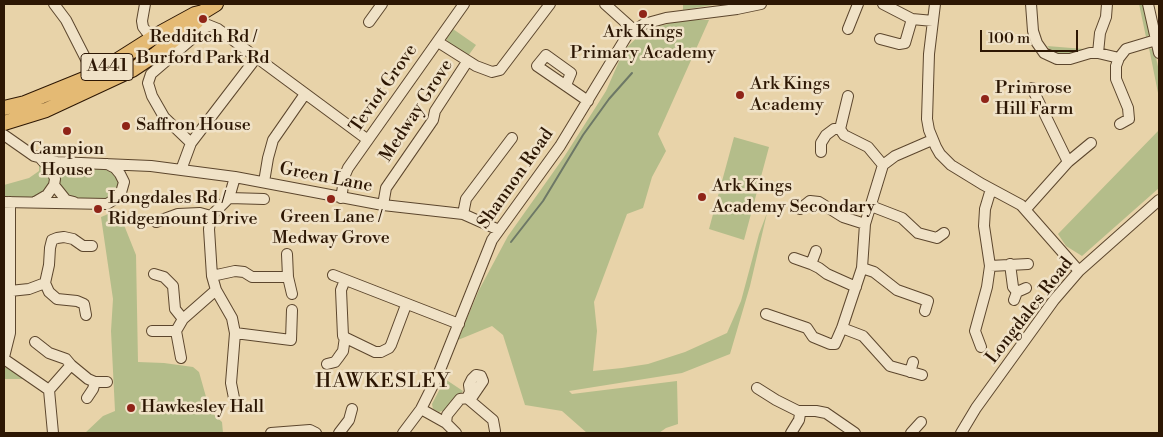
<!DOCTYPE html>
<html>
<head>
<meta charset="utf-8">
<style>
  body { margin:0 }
  #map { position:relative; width:1163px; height:437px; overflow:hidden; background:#e8d3a9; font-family:"Libre Bodoni",serif }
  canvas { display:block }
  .frame { position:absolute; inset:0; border:5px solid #2d1704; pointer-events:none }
  .scale { position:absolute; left:980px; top:30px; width:98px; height:22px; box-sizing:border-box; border:2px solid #2d1704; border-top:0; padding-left:6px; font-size:15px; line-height:18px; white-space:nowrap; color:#2d1704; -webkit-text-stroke:4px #f0e2c7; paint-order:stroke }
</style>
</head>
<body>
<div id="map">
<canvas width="1163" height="437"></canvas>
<div class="frame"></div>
<div class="scale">100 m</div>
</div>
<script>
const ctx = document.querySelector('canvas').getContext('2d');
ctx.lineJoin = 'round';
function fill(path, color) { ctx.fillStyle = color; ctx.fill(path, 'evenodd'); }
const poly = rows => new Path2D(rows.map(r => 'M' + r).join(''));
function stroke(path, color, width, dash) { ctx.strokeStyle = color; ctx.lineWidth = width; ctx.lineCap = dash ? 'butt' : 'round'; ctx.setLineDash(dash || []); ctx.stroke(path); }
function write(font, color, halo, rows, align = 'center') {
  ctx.font = font + ' "Libre Bodoni",serif'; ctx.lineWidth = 5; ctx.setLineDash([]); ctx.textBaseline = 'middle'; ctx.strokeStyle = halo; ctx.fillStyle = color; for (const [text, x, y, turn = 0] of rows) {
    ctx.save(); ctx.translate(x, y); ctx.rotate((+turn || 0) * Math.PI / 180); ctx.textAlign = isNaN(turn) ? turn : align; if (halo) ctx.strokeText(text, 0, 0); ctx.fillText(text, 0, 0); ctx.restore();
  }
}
const green = poly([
  [683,4,718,4,683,10],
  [1139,4,1144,4,1151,32,1150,35,1146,37],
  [683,20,709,20,658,134,666,151,652,177,643,208,627,214,594,302,597,331,593,371,622,368,648,364,685,352,727,333,741,301,759,234,767,213,750,286,730,354,682,373,569,391,572,394,677,381,678,424,666,428,659,433,587,433,562,411,525,405,503,335,492,326,458,340,479,290,508,236,564,157,606,91,624,50,645,30],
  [453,29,476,45,468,56,451,45,446,39],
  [1047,46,1084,49,1094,48,1075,54,1063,55,1051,50],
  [1149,48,1152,49,1155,53,1159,71,1159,98],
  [1159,130,1159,188,1082,256,1066,246,1058,234],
  [734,137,769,147,744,240,709,229],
  [39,164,49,169,51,181,49,190,33,199,4,198,4,185,29,178,39,171],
  [71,167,107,167,120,180,119,190,109,199,69,198,59,186,59,178,61,172],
  [118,210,136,255,138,362,164,363,193,367,199,372,210,411,222,422,223,433,85,433,103,416,115,411,111,331,113,299,101,217],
  [8,367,27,379,4,379,4,368],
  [445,379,463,391,449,409,439,412,433,409,432,404]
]);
const stream = poly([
  [511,242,543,201,583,135,609,99,632,73]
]);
const minor = poly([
  [54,4,66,20,94,75],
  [145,4,142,21,143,27,152,39],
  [605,4,634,30],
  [883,4,912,19,933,21],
  [935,4,929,54,927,119,929,130,936,147,940,154,951,165,982,184,1021,205,1079,271],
  [1031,4,1033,31,1037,43,1044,53,1057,59,1070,59,1090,53,1098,53,1119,58,1126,49,1156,40],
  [1148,4,1159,53],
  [369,22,382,4],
  [848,29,858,4],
  [880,39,899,44,905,43,912,19],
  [438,42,476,66,492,72,500,70,550,4],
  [1098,53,1100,33,1106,17,1107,4],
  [1119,58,1116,66,1116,79,1128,108,1129,119,1120,124],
  [566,85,571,73,546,55,537,66,588,101],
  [1032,88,1068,162],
  [848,96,840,129,844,135,868,147,883,165],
  [4,135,34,156,57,162,151,166,235,177,383,205,463,214,499,230],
  [191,143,164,117,152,96,148,83,151,74,208,25,218,29,368,140],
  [821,152,821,143,826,135,834,129,840,129],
  [181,170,191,143,256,58],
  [264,182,268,158,273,140,305,94],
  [54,185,66,200,74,202],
  [991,189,985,209,984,226,990,266,1028,264],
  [229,198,264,199],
  [341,198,345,175,348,168,464,4],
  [4,202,107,204,120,196,124,182,120,174,115,168,107,164],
  [35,202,47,195,54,185,55,179,52,171,41,159],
  [383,205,386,188,433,120,435,111,467,62],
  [871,206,902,218,918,233,937,238,944,233],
  [800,209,810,201,819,202,843,217,865,224],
  [1026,209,1068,162,1091,143],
  [463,214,466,199,512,138],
  [156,222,178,214,200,213,211,216],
  [794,258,811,264,819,268,827,274,856,287],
  [811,264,816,251],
  [1010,264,1013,287,1017,292],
  [862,268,874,272,897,290,928,301,925,311],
  [154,274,164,277,173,286,175,309,183,319],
  [333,275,459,324],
  [212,276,235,271,244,272,252,277,288,277,287,254],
  [288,277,292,294],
  [345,280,341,290,343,336,346,338,375,352,381,352,389,348,391,345,406,305],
  [45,283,49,265,50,248,52,240,57,238,64,237,73,239,83,246,92,246],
  [10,291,29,289,45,283,49,292,57,299,77,301,84,304,86,315],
  [1014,300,1017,292,1026,288],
  [766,314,807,328,813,337,830,344,835,344,842,328,862,268,865,224,883,165,895,156,932,140],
  [842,328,863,336,890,366,922,375],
  [152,331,176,331,183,319,216,290],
  [176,331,181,358],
  [235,333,291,340,292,310],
  [35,342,49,353,66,359,71,365],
  [981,347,975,331,987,287,990,266],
  [4,357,10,333,10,202],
  [4,359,49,390,53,433],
  [327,364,335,362,338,358,343,351,345,337],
  [910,372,913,362],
  [757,388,776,400,798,411,800,414,799,420,791,433],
  [49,390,71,365,88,379,95,382,107,382],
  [87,398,93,389,95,382],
  [234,398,231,383,235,333,232,318,216,290,212,276,209,229,211,216,229,198,235,177],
  [467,398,470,392,469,385,472,379,476,375,481,376,483,381,470,400],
  [421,409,446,423,456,433],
  [798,411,816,411,826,413,855,433],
  [446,423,447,415,460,399,467,398,493,420,495,431],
  [271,433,310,430,316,433],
  [339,433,349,420,352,409],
  [403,433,421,409,438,375,492,240,560,146,628,34,644,24,666,18,737,9,761,4],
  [911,433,921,422],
  [961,433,976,408,1054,300,1079,271,1159,200]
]);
const highway = poly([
  [4,108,25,103,94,75,162,32,195,14,203,12,216,4],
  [4,123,46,110,132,70,156,54,197,21]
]);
const markers = [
  [643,14,5,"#8f2418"],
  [203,19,5,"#8f2418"],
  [740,95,5,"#8f2418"],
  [985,99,5,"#8f2418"],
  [126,126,5,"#8f2418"],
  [67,131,5,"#8f2418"],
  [702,197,5,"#8f2418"],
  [331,199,5,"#8f2418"],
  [98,209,5,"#8f2418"],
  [131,408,5,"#8f2418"]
];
const shields = [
  [107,67,52]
];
const shieldNames = [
  ["A441",107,67]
];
const poiNames = [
  ["Ark Kings",643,33,"center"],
  ["Primary Academy",643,54,"center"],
  ["Redditch Rd /",203,38,"center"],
  ["Burford Park Rd",203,59,"center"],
  ["Ark Kings",750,85],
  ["Academy",750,106],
  ["Primrose",995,89],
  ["Hill Farm",995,110],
  ["Saffron House",136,126],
  ["Campion",67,150,"center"],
  ["House",67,171,"center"],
  ["Ark Kings",712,187],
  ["Academy Secondary",712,208],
  ["Longdales Rd /",108,199],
  ["Ridgemount Drive",108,220],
  ["Green Lane /",331,218,"center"],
  ["Medway Grove",331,239,"center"],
  ["Hawkesley Hall",141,408]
];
const streetNames = [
  ["Teviot Grove",384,89,-55],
  ["Medway Grove",417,111,-57],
  ["Green Lane",326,178,11],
  ["Shannon Road",516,179,-55],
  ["Longdales Road",1030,311,-52]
];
const quarterNames = [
  ["HAWKESLEY",383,382]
];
fill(green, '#b4bd8a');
stroke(stream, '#6d7866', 2);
stroke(minor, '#5c462d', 12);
stroke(highway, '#2d1704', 16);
stroke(minor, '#f0e2c7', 10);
stroke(highway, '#e4ba74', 14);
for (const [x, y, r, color] of markers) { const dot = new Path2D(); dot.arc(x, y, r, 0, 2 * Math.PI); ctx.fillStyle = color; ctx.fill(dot); stroke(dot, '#f0e2c7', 2); }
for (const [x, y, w] of shields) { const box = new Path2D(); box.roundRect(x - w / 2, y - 13.5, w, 27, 4); ctx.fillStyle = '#f0e2c7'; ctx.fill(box); stroke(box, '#2d1704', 1); }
write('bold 16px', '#2d1704', null, shieldNames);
write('18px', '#2d1704', '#f0e2c7', poiNames, 'left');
write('18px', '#2d1704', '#f0e2c7', streetNames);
ctx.letterSpacing = '1px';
write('20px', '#2d1704', '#f0e2c7', quarterNames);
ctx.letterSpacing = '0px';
</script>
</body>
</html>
